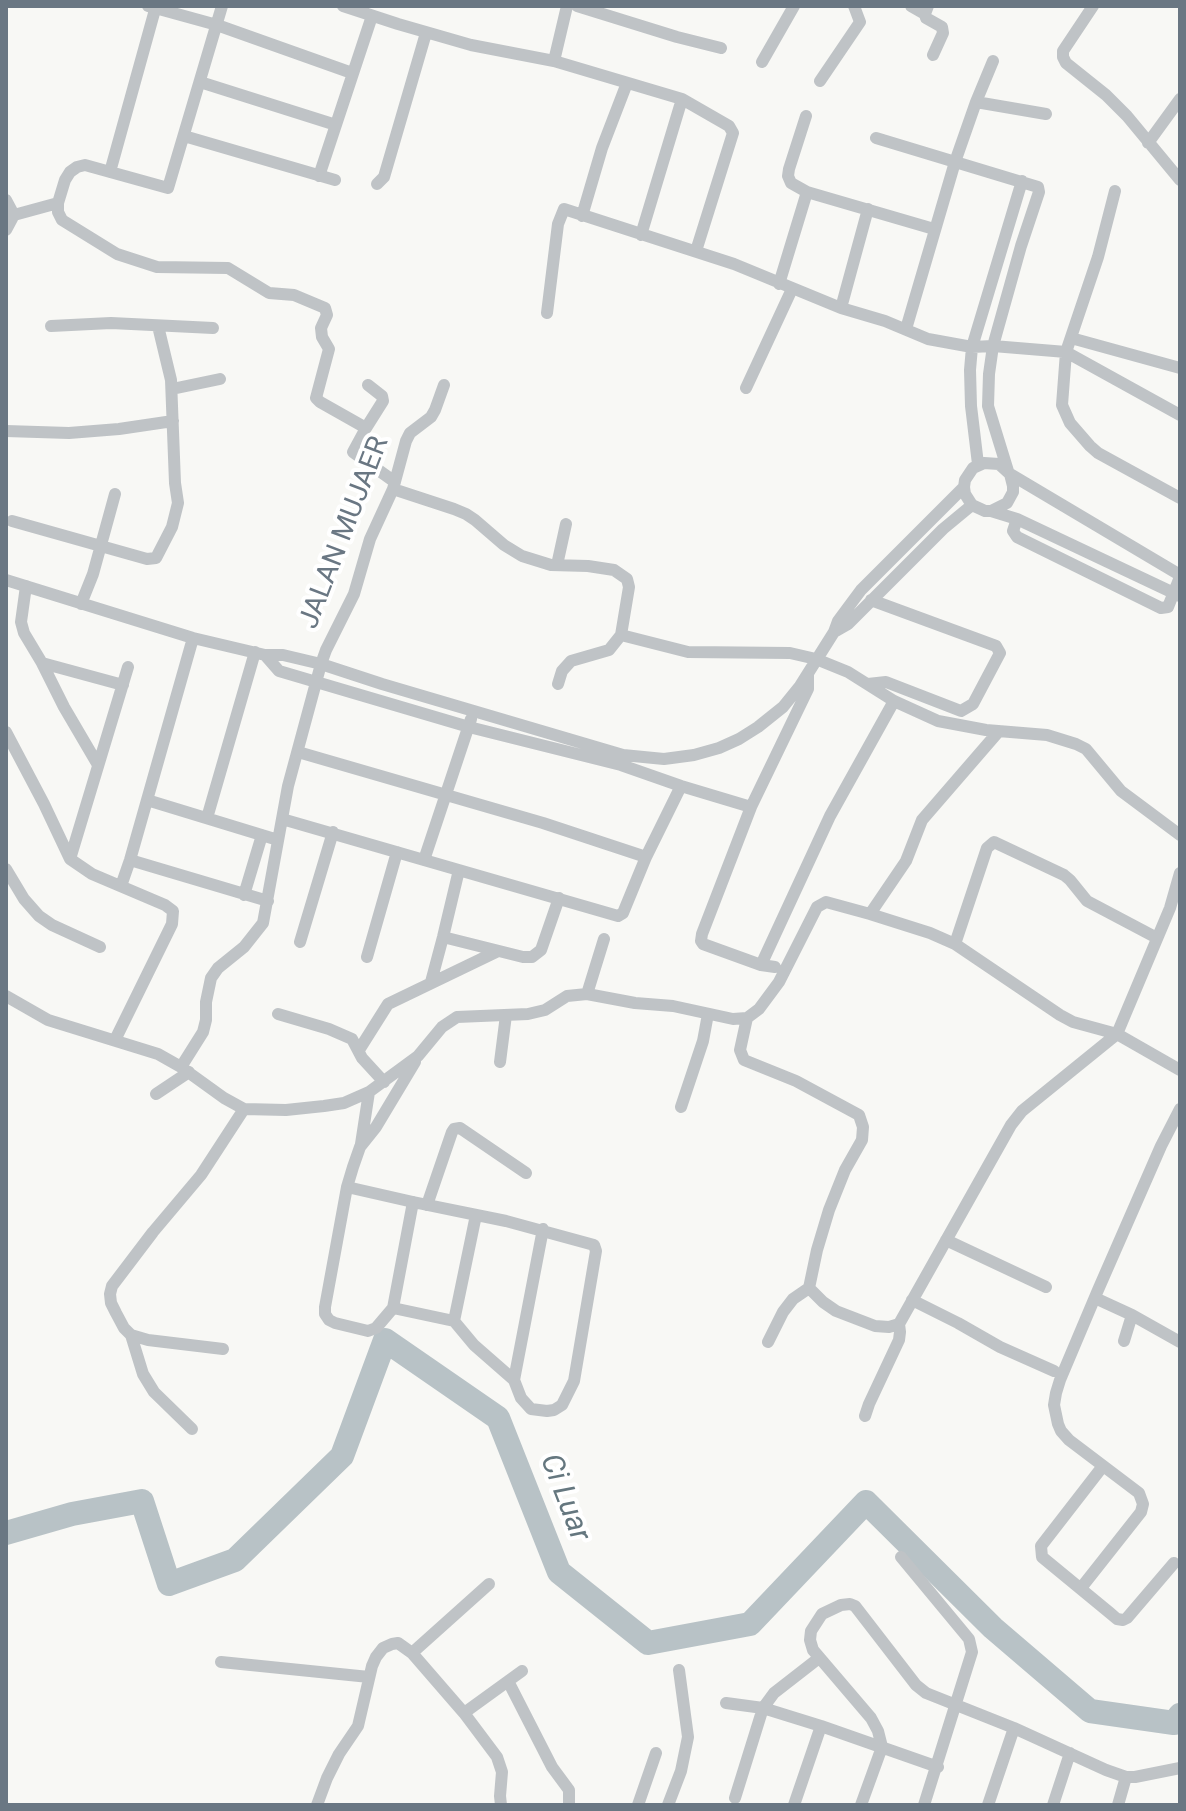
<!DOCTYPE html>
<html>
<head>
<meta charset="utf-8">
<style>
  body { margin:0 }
  #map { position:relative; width:1186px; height:1811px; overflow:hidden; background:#f8f8f5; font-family:Roboto,sans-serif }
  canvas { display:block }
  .frame { position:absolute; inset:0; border:8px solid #6a7783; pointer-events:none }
</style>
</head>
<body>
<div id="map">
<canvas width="1186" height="1811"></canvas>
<div class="frame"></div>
</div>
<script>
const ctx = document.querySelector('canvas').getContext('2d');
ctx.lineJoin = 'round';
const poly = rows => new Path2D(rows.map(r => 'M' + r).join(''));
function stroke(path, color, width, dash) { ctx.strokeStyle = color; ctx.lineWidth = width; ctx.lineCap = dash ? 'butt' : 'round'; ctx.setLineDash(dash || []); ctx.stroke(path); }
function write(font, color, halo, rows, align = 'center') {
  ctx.font = font + ' Roboto,sans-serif'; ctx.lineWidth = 8; ctx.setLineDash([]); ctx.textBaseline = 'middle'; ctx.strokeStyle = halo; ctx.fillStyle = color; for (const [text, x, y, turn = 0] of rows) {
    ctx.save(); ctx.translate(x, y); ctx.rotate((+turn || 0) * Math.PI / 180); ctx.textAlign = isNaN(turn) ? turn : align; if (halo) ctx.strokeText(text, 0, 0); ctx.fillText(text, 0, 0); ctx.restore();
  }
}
const river = poly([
  [6,1533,72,1514,142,1501,169,1584,235,1560,342,1456,385,1340,498,1418,559,1572,648,1643,750,1624,866,1502,993,1628,1090,1711,1174,1723,1180,1715]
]);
const street = poly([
  [148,6,217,25,352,73],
  [343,6,398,24,471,45,554,61,682,99,729,126,733,133,696,251],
  [577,6,677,37,721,48],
  [911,6,925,14],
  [928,6,925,14,926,18,942,27,943,33,933,55],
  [1093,6,1063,51,1063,57,1066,63,1106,95,1127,116,1180,180],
  [554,61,567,6],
  [762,62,794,6],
  [820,81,860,22,854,6],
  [200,82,336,125],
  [976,102,993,61],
  [806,116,789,169,788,176,791,183,807,192,934,229],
  [184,136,335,180],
  [876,138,1038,187,1039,192,1021,246,993,346,989,374,988,406,1008,471],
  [1148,143,1180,99],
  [110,172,156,6],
  [319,176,372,16],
  [377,184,384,177,426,33],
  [6,200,14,215],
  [58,203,58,212,62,220,117,254,157,267,228,268,269,293,294,295,325,308,327,315,321,328,322,337,329,349,316,398,320,402,366,428,353,452,395,482],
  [582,216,602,148,627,83],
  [6,230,14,215,58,203,65,180,70,172,77,167,85,165,168,188,222,6],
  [641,235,682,99],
  [779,284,807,192],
  [841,308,868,209],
  [547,313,558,224,564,209,734,264,841,308,885,321,928,339,972,347,993,346,1066,352,1098,257,1115,191],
  [51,326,111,323,213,328],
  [906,329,955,162,976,102,1046,114],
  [1071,338,1180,368],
  [746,388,792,289],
  [172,389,220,379],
  [1180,415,1066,352,1062,405,1070,423,1090,446,1098,453,1180,498],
  [366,428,383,401,382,396,368,385],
  [6,431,69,433,119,429,173,421],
  [978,464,971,406,970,370,972,347,1022,181],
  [1010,474,1180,575],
  [393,489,454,509,466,514,475,520,504,545,522,556,551,565,588,566,614,570,627,579,629,587,621,635,609,650,571,661,562,671,558,684],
  [991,511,1017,519,1180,596],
  [1017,519,1013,531,1017,537,1161,608,1168,607,1180,577],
  [12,521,147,559,156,558,172,527,178,503,175,483,171,380,158,326],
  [557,565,566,524],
  [6,580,193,638,265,655,283,655,321,664,382,684,623,755,664,759,694,755,719,748,739,739,758,727,783,707,800,686,834,632,838,621,861,590,964,487,965,480,973,468,984,463,999,464,1010,474,1013,486,1013,492,1007,503,991,511,985,511,972,505,965,494,964,487],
  [26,586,21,622,24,633,42,663,64,707,98,765],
  [81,604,93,574,115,494],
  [834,632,848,624,943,529,972,505],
  [621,635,688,652,790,653,816,659,848,672,894,701,938,721,986,730,1047,735,1076,744,1086,749,1121,791,1180,835],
  [265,655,279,671,469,727,621,765,681,786,751,807],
  [42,663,123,685],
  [868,684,886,682,961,711,973,704,1000,653,996,646,871,600],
  [6,732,44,804,70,859,92,874,165,905,173,911,172,924,115,1040],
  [298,752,543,823,646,857],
  [147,800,278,840],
  [207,818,255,652],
  [282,819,618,916,623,913,646,857,681,786],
  [70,859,128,667],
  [130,860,268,901],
  [424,860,471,719],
  [6,869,24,899,39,916,52,925,100,947],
  [121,886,130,860,193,638],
  [244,895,262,835],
  [870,914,906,861,922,820,999,731],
  [443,937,523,957,532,957,541,950,559,898],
  [300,942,333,832],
  [955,944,987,848,994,842,1064,875,1070,880,1087,901,1157,938],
  [367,957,397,852],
  [761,965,830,816,894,701],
  [775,967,761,965,703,944,701,941,702,934,751,807,808,689,808,674],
  [431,982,443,937,459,870],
  [587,994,604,939],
  [6,996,48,1020,158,1054,181,1067,224,1098,244,1109,286,1110,324,1106,344,1103,369,1092,418,1056,442,1027,457,1017,528,1014,545,1010,567,996,587,994,635,1003,673,1006,733,1019,747,1018,759,1009,779,982,817,907,826,902,870,914,930,933,955,944,1060,1015,1073,1022,1117,1034,1180,1070],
  [278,1014,329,1029,352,1039,362,1058,384,1082],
  [747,1018,740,1050,744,1060,796,1081,859,1115,863,1127,862,1140,845,1170,829,1210,817,1250,809,1288,793,1299,783,1312,768,1342],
  [359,1050,388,1004,498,951],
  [500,1062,506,1015],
  [181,1067,203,1032,206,1020,206,1002,211,978,218,968,244,947,263,923,288,786,321,664,326,650,354,594,370,539,393,489,406,441,410,433,431,417,435,410,444,385],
  [156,1094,189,1072],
  [681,1107,703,1041,708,1014],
  [361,1144,369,1092],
  [347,1187,413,1202,506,1221,594,1245,596,1251,574,1381,562,1405,554,1410,547,1411,531,1409,521,1398,514,1380,474,1345,454,1321,393,1308,376,1328,368,1331,335,1323,329,1320,325,1314,325,1307,347,1187,353,1167,360,1147,376,1127,415,1062],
  [427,1205,452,1132,454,1129,460,1128,526,1173],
  [946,1240,1046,1287],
  [809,1288,823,1302,836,1311,875,1326,889,1327,899,1324,1011,1125,1022,1111,1117,1034,1170,908,1180,873],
  [1095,1298,1132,1315,1124,1341],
  [912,1300,958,1323,1000,1347,1054,1371],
  [393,1308,413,1202],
  [1132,1315,1180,1342],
  [454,1321,476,1215],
  [131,1335,143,1374,154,1392,192,1429],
  [223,1349,148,1340,131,1335,124,1328,116,1313,111,1303,110,1294,112,1286,153,1232,201,1175,244,1109],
  [514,1380,543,1229],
  [865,1416,869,1404,899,1340,900,1332,899,1324],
  [1103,1466,1041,1546,1042,1557,1110,1613,1117,1619,1123,1620,1127,1618,1174,1563],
  [901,1557,969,1639,972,1652,924,1805],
  [1081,1588,1141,1512,1143,1504,1139,1493,1069,1440,1061,1431,1058,1424,1054,1405,1056,1393,1060,1380,1098,1290,1161,1146,1180,1109],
  [412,1653,489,1584],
  [221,1662,369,1677],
  [508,1681,552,1767,569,1790,569,1805],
  [726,1703,763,1708,821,1726,938,1767],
  [464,1713,522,1671],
  [735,1798,763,1708,774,1693,819,1658],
  [317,1805,327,1778,339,1754,358,1726,372,1666,376,1657,383,1648,392,1644,398,1643,412,1653,464,1713,497,1757,502,1772,500,1796,501,1805],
  [638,1805,656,1753],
  [668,1805,681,1771,688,1737,679,1670],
  [794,1805,821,1726],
  [861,1805,882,1747,878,1731,871,1718,813,1650,810,1640,811,1631,822,1614,841,1605,850,1604,855,1606,916,1685,926,1693,1014,1728,1106,1770,1126,1777,1135,1777,1180,1768],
  [988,1805,1014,1728],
  [1053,1805,1070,1753],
  [1118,1805,1126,1777]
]);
const streetNames = [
  ["JALAN MUJAER",345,533,-69]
];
const waterNames = [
  ["Ci Luar",564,1498,69]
];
stroke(river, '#b8c2c6', 24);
stroke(street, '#bfc3c6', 12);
write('28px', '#6a7783', '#fff', streetNames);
write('italic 30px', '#65777f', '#fff', waterNames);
</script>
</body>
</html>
